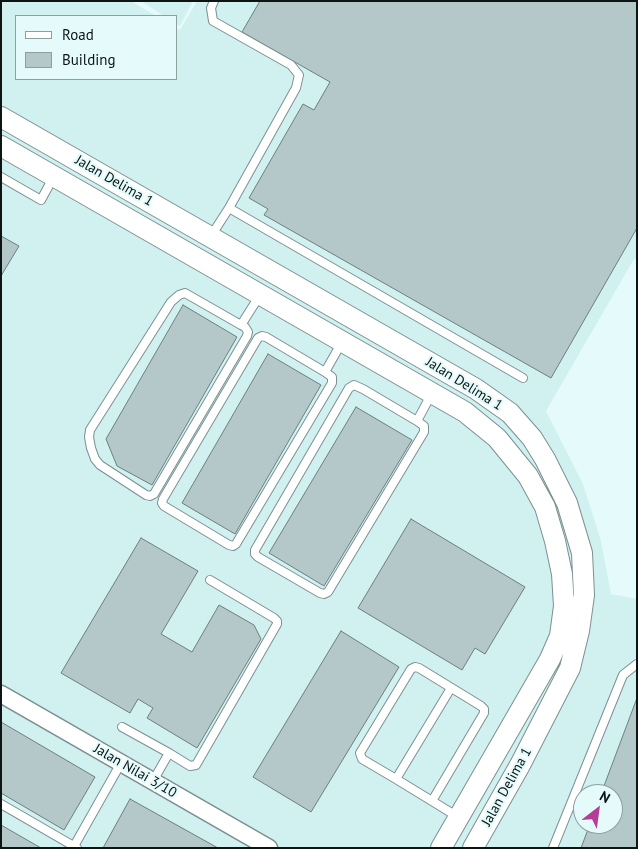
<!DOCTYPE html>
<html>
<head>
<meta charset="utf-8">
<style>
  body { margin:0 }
  #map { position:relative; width:638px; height:849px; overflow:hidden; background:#e5fbfb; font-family:"PT Sans",sans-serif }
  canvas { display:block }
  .frame { position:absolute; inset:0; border:2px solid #0c1414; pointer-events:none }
  .legend { position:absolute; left:15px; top:15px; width:162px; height:65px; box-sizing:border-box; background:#e5fbfb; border:1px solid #8e9f9f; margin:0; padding:6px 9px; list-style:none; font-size:15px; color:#0c1414 }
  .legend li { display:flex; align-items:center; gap:10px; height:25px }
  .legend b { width:25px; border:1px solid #8e9f9f }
  .north { position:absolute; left:573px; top:784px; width:50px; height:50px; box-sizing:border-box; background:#e5fbfb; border:1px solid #8e9f9f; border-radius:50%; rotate:30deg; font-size:14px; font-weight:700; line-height:20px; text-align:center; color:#0c1414 }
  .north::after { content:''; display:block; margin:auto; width:18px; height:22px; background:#b23e98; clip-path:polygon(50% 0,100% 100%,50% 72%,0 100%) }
</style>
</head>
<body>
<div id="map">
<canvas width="638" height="849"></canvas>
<div class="frame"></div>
<ul class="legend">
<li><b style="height:6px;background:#fff"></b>Road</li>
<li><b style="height:14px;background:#b4c8c9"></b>Building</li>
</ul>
<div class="north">N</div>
</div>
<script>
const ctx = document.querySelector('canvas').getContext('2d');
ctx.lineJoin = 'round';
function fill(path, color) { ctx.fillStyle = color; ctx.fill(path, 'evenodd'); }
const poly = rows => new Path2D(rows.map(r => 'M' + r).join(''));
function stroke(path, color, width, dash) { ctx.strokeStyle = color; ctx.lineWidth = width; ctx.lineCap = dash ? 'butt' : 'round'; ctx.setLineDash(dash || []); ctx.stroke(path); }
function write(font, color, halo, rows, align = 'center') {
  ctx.font = font + ' "PT Sans",sans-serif'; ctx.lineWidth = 4.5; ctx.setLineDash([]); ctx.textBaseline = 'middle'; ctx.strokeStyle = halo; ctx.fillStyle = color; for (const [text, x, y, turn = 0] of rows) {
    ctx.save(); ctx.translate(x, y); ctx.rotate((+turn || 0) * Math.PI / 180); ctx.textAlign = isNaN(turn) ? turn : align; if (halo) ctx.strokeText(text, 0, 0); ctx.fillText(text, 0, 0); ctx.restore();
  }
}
const built = poly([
  [1,1,131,1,156,16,16,16,16,79,176,79,176,28,180,30,197,1,637,1,637,260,634,259,546,411,583,484,601,541,611,594,637,599,637,848,1,848],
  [583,794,613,794,613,824,583,824],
  [141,1,193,1,180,26,176,24,176,16,164,16]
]);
const building = poly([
  [260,1,637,1,637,228,551,378,264,215,268,209,249,198,303,104,314,110,330,82,242,32,260,1],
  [1,236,19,246,1,276,1,236],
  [183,305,237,337,152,485,117,466,106,439,183,305],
  [268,354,321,385,235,534,182,503,268,354],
  [356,407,412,440,324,586,269,553,356,407],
  [411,519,525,587,485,654,475,648,462,670,358,608,411,519],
  [141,538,198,571,161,634,192,652,219,605,254,625,261,639,197,748,147,718,153,708,138,699,130,713,61,673,141,538],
  [341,631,399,667,311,812,253,777,341,631],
  [637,698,637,848,581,848,590,824,613,824,613,794,601,794,637,698],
  [1,722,95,777,64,830,1,793,1,722],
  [130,799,218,848,103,848,130,799],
  [1,825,41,848,1,848,1,825]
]);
const service = poly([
  [214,1,211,8,213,21,291,65,299,75,296,88,229,208,523,378],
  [1,177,41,200,54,176],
  [211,236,229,208],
  [241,325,245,327,248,332,247,336,154,494,150,496,146,495,100,465,95,459,91,448,89,437,90,430,171,302,179,295,185,293,241,325,260,295],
  [325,372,332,377,332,383,236,544,233,546,229,545,164,506,162,503,163,499,258,338,262,336,266,337,325,372,342,342],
  [417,421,424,426,424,432,328,592,324,594,320,593,258,557,255,554,255,550,349,388,354,385,363,389,417,421,432,393],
  [122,727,169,753],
  [396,779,451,688],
  [153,781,169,753,190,766,196,765,277,624,277,621,274,618,210,580],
  [432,801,484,713,484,709,481,706,419,668,415,667,411,669,360,753,362,759,396,779,432,801,458,817],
  [1,804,77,848],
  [73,848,121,763],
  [553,848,623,675,637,664]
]);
const minor = poly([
  [1,694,269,848]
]);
const tertiary = poly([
  [1,117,476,389,510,413,532,438,545,459,567,503,582,553,584,595,579,631,570,668,520,765,473,848],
  [1,146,465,412,497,438,528,476,545,507,555,541,562,574,564,606,560,636,550,659,441,848]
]);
const streetNames = [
  ["Jalan Delima 1",114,181,30],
  ["Jalan Delima 1",464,384,32],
  ["Jalan Nilai 3/10",135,771,30],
  ["Jalan Delima 1",507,787,-61]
];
fill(built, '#d1f0f0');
fill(building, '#b4c8c9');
stroke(building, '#6d8081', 1);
stroke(service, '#7c9091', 10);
stroke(minor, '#7c9091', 19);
stroke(tertiary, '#7c9091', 22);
stroke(service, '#fff', 8);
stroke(minor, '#fff', 16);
stroke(tertiary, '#fff', 20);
write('14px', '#0c1414', '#e5fbfb', streetNames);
</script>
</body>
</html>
